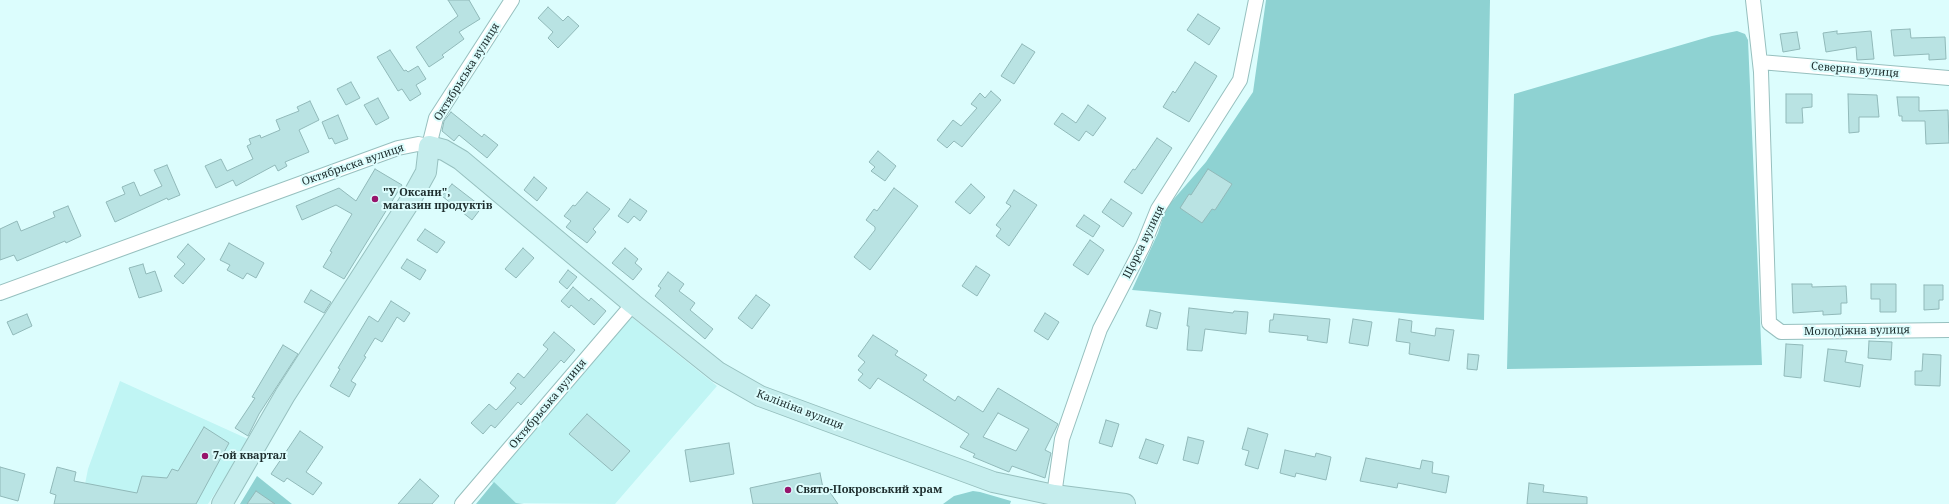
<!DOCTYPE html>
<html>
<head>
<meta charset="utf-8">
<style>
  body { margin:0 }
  canvas { display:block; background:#dcfdfd }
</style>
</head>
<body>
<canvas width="1949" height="504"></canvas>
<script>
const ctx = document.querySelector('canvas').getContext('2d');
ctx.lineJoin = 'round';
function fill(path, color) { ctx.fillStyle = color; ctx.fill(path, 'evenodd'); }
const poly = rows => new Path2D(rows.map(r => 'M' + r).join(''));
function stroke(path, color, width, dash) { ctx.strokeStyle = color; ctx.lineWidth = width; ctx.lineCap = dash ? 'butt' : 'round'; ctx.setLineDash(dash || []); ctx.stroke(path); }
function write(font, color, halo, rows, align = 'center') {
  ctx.font = font + ' "Noto Serif",serif'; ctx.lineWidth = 4; ctx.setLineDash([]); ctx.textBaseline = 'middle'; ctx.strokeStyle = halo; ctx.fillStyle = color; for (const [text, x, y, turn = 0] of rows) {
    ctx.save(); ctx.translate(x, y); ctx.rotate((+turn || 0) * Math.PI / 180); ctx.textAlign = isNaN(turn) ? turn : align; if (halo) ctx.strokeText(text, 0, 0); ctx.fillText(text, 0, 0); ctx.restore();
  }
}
const built = poly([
  [629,315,717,386,615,504,516,503,491,482],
  [120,381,250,440,208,504,81,504,88,469]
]);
const green = poly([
  [1266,0,1490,0,1484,320,1132,290,1158,233,1166,208,1206,162,1253,92],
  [1737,31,1745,34,1748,40,1762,365,1507,369,1514,94,1712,36],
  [257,476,292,504,240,504],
  [494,482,516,503,524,504,476,504],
  [973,491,980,492,1011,501,1010,504,943,504,954,496]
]);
const building = poly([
  [448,0,469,0,480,19,459,32,464,39,442,55,444,57,429,67,416,47,458,16,448,0],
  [548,7,563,21,568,16,579,26,558,48,548,38,553,32,538,18,548,7],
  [1198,14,1220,28,1209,45,1187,30,1198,14],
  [1910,29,1911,38,1945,37,1946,59,1929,60,1929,54,1894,56,1891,30,1910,29],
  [1837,31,1837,34,1871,31,1874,59,1857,60,1856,47,1826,52,1823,33,1837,31],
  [1797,32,1800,49,1783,52,1780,34,1797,32],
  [1022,44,1035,52,1014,84,1001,76,1022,44],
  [390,50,404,71,406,70,408,72,418,66,426,79,416,85,421,94,410,101,402,89,398,91,377,57,390,50],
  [1195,62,1217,76,1189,122,1163,107,1173,91,1175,93,1195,62],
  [351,82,360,98,346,105,337,89,351,82],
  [991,91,1001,100,962,147,954,141,947,148,937,140,953,120,961,126,977,108,971,104,980,93,985,98,991,91],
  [1786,94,1812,94,1812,107,1802,108,1803,123,1786,123,1786,94],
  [1848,94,1877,95,1879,117,1859,117,1859,132,1849,133,1848,94],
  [1897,97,1919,97,1919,111,1948,110,1949,143,1926,144,1925,121,1902,121,1902,116,1899,116,1897,97],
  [378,98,389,118,376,125,364,105,378,98],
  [310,101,319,120,299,130,309,152,285,162,287,166,278,171,275,165,236,186,233,180,216,188,205,166,221,159,227,171,253,159,247,146,251,144,249,139,260,135,261,138,280,130,276,120,299,111,297,107,310,101],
  [1088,105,1106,118,1093,136,1086,131,1079,141,1054,124,1062,113,1076,123,1088,105],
  [451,112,482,137,484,134,498,145,487,158,459,135,454,141,442,131,444,121,451,112],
  [338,115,348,139,335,144,332,138,329,139,322,122,338,115],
  [1157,138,1172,148,1142,194,1124,182,1133,169,1135,170,1157,138],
  [878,151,896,166,885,181,871,171,875,167,869,162,878,151],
  [167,165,180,195,168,200,167,198,115,222,106,202,125,194,122,187,134,182,140,196,162,186,154,170,167,165],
  [375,169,402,185,344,279,323,267,332,252,330,251,352,214,336,205,302,220,296,206,339,188,356,201,375,169],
  [1208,169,1232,184,1215,210,1212,209,1202,223,1180,208,1189,194,1191,195,1208,169],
  [534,177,547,188,537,201,524,190,534,177],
  [452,184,482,207,472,220,442,196,452,184],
  [971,184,985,197,970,214,955,202,971,184],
  [894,188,918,206,870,270,854,257,875,230,875,227,866,220,874,209,877,211,894,188],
  [1014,190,1037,205,1009,246,996,236,1001,229,996,225,1011,206,1006,203,1014,190],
  [587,192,610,209,593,229,596,232,587,243,566,227,571,221,564,216,573,205,575,206,587,192],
  [630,199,647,211,640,221,634,216,628,223,618,216,630,199],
  [1111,199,1132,213,1123,227,1102,212,1111,199],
  [68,206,81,236,66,243,65,241,17,261,14,255,0,260,0,229,17,221,21,231,55,217,53,212,68,206],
  [1084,215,1100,226,1093,237,1076,226,1084,215],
  [425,229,445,242,437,253,417,240,425,229],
  [1090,240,1104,250,1088,275,1073,265,1090,240],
  [229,243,264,263,256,278,247,273,243,279,227,270,230,265,220,260,229,243],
  [188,244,205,259,183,284,174,276,185,264,177,257,188,244],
  [523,248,534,258,516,278,505,269,523,248],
  [625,248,638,259,635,263,642,269,633,280,612,263,625,248],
  [407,259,426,270,420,280,401,268,407,259],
  [143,264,146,274,155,271,162,291,139,298,129,268,143,264],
  [976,266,990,275,977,296,962,286,976,266],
  [568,270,577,277,567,289,559,282,568,270],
  [668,272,684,284,679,291,695,303,690,310,713,329,705,339,655,296,661,288,658,286,668,272],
  [1792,284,1812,284,1812,287,1846,286,1847,303,1841,303,1841,314,1823,315,1823,311,1793,313,1792,284],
  [1871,284,1896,284,1896,312,1880,312,1880,299,1871,299,1871,284],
  [1924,285,1943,285,1943,300,1939,300,1939,309,1924,310,1924,285],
  [573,287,589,301,591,298,606,311,594,325,571,305,569,308,561,301,573,287],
  [311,290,331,302,324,313,304,302,311,290],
  [756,295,770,305,752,329,738,318,756,295],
  [391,301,410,313,404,322,397,317,382,342,375,338,364,356,366,357,351,381,356,384,349,397,330,386,340,369,338,368,369,316,378,322,391,301],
  [1189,308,1233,313,1234,311,1248,312,1246,334,1205,329,1202,351,1187,350,1189,326,1187,326,1189,308],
  [1150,310,1161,313,1157,329,1146,326,1150,310],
  [1045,313,1059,322,1048,340,1034,331,1045,313],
  [27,314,32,326,13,335,7,322,27,314],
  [1274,314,1330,319,1327,343,1307,340,1308,336,1269,332,1270,320,1273,320,1274,314],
  [1353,319,1372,322,1368,346,1349,343,1353,319],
  [1399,319,1412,321,1411,332,1435,336,1436,328,1454,330,1449,361,1409,354,1410,343,1396,341,1399,319],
  [554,332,575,350,564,363,561,360,521,405,518,402,495,428,491,425,483,434,471,423,489,404,496,410,516,388,510,383,518,373,524,378,548,349,543,345,554,332],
  [873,335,898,351,895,355,927,375,923,380,955,401,958,396,983,412,998,388,1058,424,1045,450,1051,453,1045,478,1012,466,1009,472,973,457,975,454,960,447,969,434,878,378,870,389,858,380,863,374,858,370,865,362,858,356,873,335],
  [998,413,1029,429,1016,451,983,437,998,413],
  [1869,341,1892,342,1891,360,1868,358,1869,341],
  [1786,344,1803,345,1801,378,1784,376,1786,344],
  [283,345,298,354,259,414,248,436,235,428,255,398,252,397,283,345],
  [1828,349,1847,351,1845,362,1863,365,1860,387,1824,381,1828,349],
  [1468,354,1479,355,1477,370,1467,369,1468,354],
  [1923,354,1941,355,1940,386,1915,385,1915,371,1922,371,1923,354],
  [587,414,630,451,612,471,569,434,587,414],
  [1106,420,1119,424,1112,447,1099,443,1106,420],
  [204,427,229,443,196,504,54,504,56,495,50,493,57,467,76,472,74,481,137,493,142,476,167,478,172,469,178,471,204,427],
  [1248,428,1268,434,1258,469,1245,465,1249,451,1242,449,1248,428],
  [300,431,323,447,306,472,322,483,313,495,287,478,284,482,271,474,300,431],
  [1188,437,1204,441,1198,464,1183,460,1188,437],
  [1146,439,1164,445,1157,464,1139,458,1146,439],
  [729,443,734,474,690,482,685,450,729,443],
  [1285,450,1315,457,1316,453,1331,457,1326,480,1296,473,1295,477,1280,473,1285,450],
  [1366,458,1420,469,1422,460,1433,462,1432,473,1449,476,1446,493,1398,483,1397,488,1360,481,1366,458],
  [0,467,25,474,18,501,0,496,0,467],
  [820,473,823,488,829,491,838,504,753,504,750,488,820,473],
  [420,479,439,496,432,504,398,504,420,479],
  [1529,483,1544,485,1543,492,1587,497,1587,504,1527,504,1529,483],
  [256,491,275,504,247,504,256,491]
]);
const street = poly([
  [1753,0,1761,72,1769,323,1781,332,1949,330],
  [1760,62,1949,78],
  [0,293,398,148,418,144,429,146,436,118,512,0],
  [1054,495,1062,439,1100,329,1143,246,1158,209,1240,80,1256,0],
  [462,504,633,304]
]);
const secondary = poly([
  [222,504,285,395,410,201,426,172,429,146,444,150,461,160,633,304,718,372,760,396,993,482,1054,495,1125,504]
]);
const markers = [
  [375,199,4,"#97156c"],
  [205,456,4,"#97156c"],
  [788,490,4,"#97156c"]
];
const streetNames = [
  ["Северна вулиця",1855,70,5],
  ["Октябрьська вулиця",467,72,-58],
  ["Октябрьска вулиця",353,165,-19],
  ["Щорса вулиця",1144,242,-64],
  ["Молодіжна вулиця",1857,331,-1],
  ["Октябрьська вулиця",548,404,-50],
  ["Калініна вулиця",800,410,21]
];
const poiNames = [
  ["\"У Оксани\",",383,193],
  ["магазин продуктів",383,206],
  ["7-ой квартал",213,456],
  ["Свято-Покровський храм",796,490]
];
fill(built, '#c0f5f4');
fill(green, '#8ed2d2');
fill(building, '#b9e3e3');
stroke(building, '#91b9b9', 1);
stroke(street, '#97c0bf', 16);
stroke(secondary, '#97c0bf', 22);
stroke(street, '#fff', 14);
stroke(secondary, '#c5eded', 20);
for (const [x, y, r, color] of markers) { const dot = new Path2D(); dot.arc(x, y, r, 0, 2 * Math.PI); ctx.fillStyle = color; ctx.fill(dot); stroke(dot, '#dcfdfd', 1.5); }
write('11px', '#1d2d2d', '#dcfdfd', streetNames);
write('bold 11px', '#1d2d2d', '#dcfdfd', poiNames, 'left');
</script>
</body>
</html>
